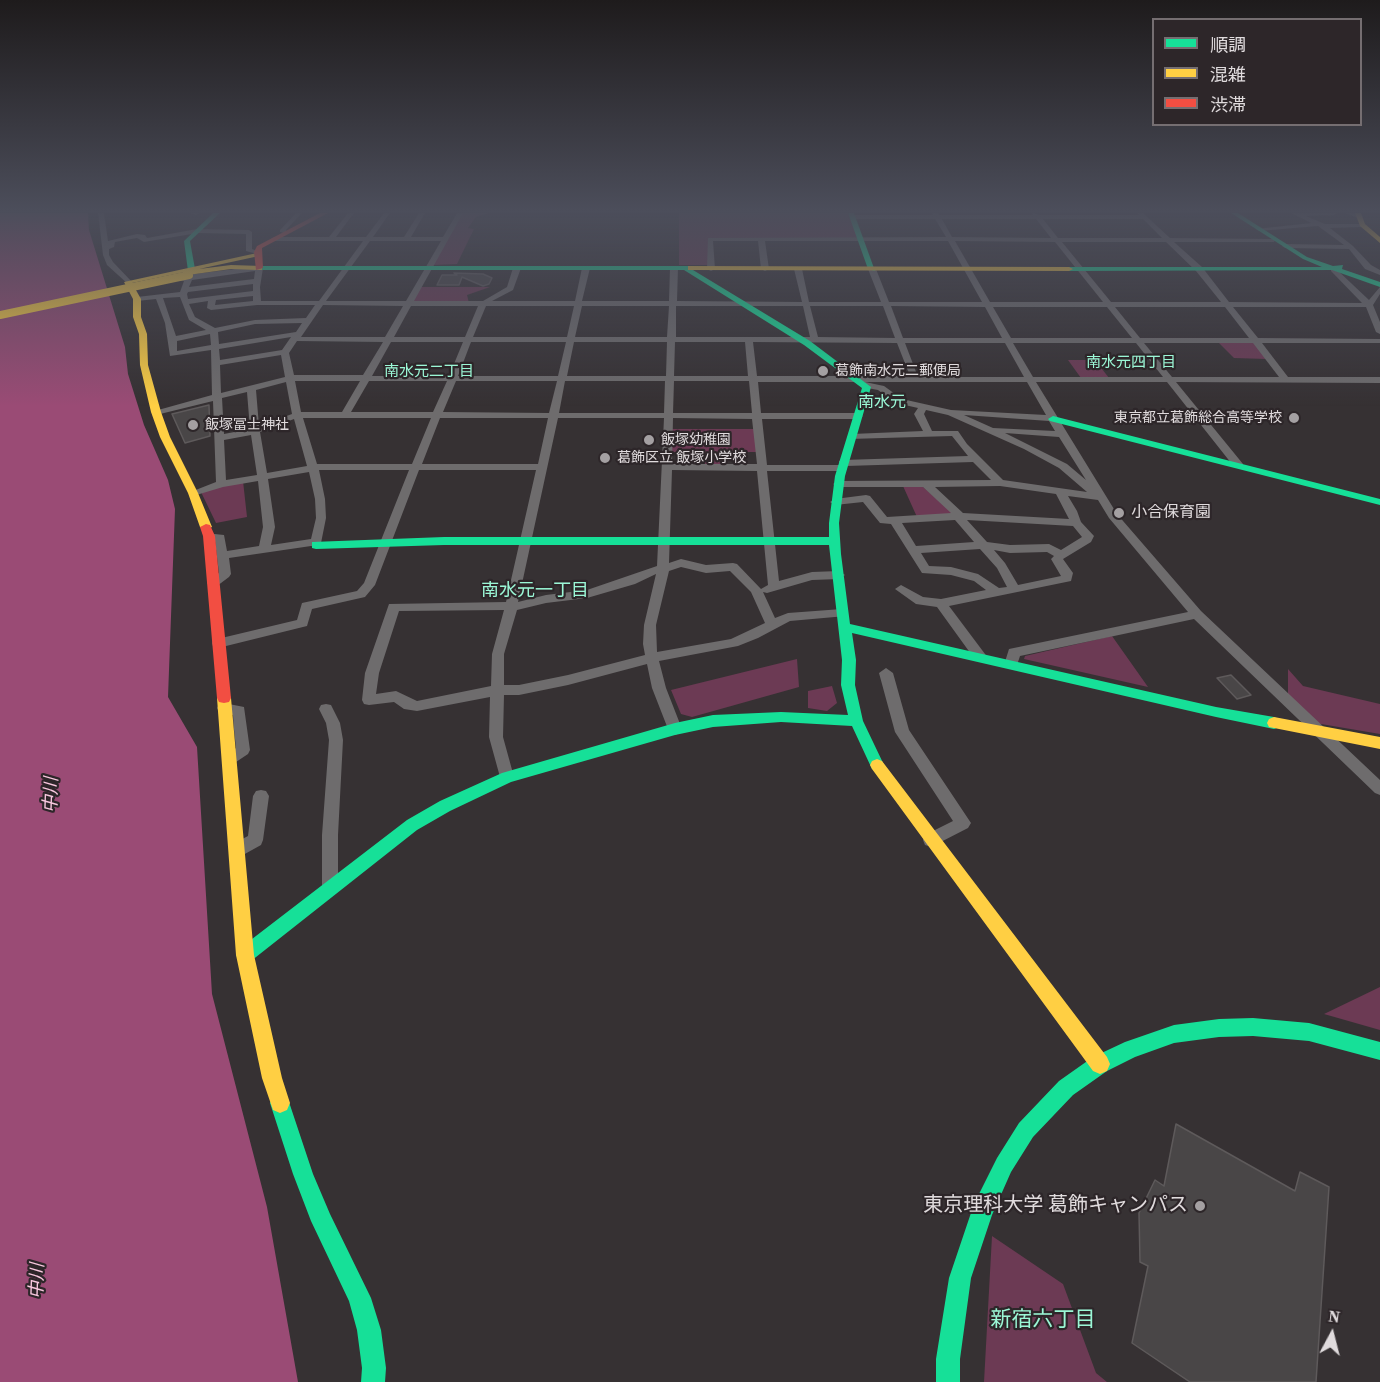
<!DOCTYPE html>
<html>
<head>
<meta charset="utf-8">
<style>
  body { margin:0 }
  #map { position:relative; width:1380px; height:1382px; overflow:hidden; background:#363133; font-family:"Source Serif 4","Noto Sans JP",serif }
  canvas { display:block }
  .legend { position:absolute; left:1152px; top:18px; width:210px; height:108px; box-sizing:border-box; background:#2d2629; border:2px solid #756e71; margin:0; padding:8px 10px; list-style:none; font-size:18px; color:#e0dbdd }
  .legend li { display:flex; align-items:center; gap:12px; height:30px }
  .legend b { width:30px; border:2px solid #756e71 }
  .north { position:absolute; left:1302px; top:1304px; width:60px; height:60px; -webkit-text-stroke:4px #2d2629; paint-order:stroke; rotate:7deg; font-size:16px; font-weight:700; line-height:24px; text-align:center; color:#e0dbdd }
  .north::after { content:''; display:block; margin:auto; width:21px; height:27px; background:#e0dbdd; clip-path:polygon(50% 0,100% 100%,50% 72%,0 100%) }
</style>
</head>
<body>
<div id="map">
<canvas width="1380" height="1382"></canvas>
<ul class="legend">
<li><b style="height:8px;background:#16e098"></b>順調</li>
<li><b style="height:8px;background:#ffcf43"></b>混雑</li>
<li><b style="height:8px;background:#f24e42"></b>渋滞</li>
</ul>
<div class="north">N</div>
</div>
<script>
const ctx = document.querySelector('canvas').getContext('2d');
ctx.lineJoin = 'round';
function fill(path, color) { ctx.fillStyle = color; ctx.fill(path, 'evenodd'); }
const poly = rows => new Path2D(rows.map(r => 'M' + r).join(''));
function stroke(path, color, width, dash) { ctx.strokeStyle = color; ctx.lineWidth = width; ctx.lineCap = dash ? 'butt' : 'round'; ctx.setLineDash(dash || []); ctx.stroke(path); }
function write(font, color, halo, rows, align = 'center') {
  ctx.font = font + ' "Source Serif 4","Noto Sans JP",serif'; ctx.lineWidth = 4.5; ctx.setLineDash([]); ctx.textBaseline = 'middle'; ctx.strokeStyle = halo; ctx.fillStyle = color; for (const [text, x, y, turn = 0] of rows) {
    ctx.save(); ctx.translate(x, y); ctx.rotate((+turn || 0) * Math.PI / 180); ctx.textAlign = isNaN(turn) ? turn : align; if (halo) ctx.strokeText(text, 0, 0); ctx.fillText(text, 0, 0); ctx.restore();
  }
}
const green = poly([
  [462,213,489,213,476,217,468,228,474,229,457,264,433,265],
  [679,213,848,213,858,238,708,238,709,265,679,265],
  [419,287,490,287,467,295,469,303,409,302],
  [1217,341,1254,341,1267,359,1234,358],
  [1068,360,1095,360,1109,378,1081,378],
  [672,429,756,429,758,452,724,452,724,466,705,465,705,452,670,452],
  [243,481,247,517,216,523,201,492],
  [903,486,922,486,954,514,917,517],
  [1112,636,1148,687,1024,659,1025,656],
  [797,659,799,687,692,717,681,714,671,690],
  [1288,669,1303,686,1380,704,1380,734,1315,723,1288,695],
  [832,686,837,703,827,711,808,708,808,691],
  [1380,987,1380,1030,1324,1014],
  [992,1236,1063,1284,1096,1373,1107,1382,984,1382]
]);
const water = poly([
  [0,213,88,213,89,230,125,347,128,374,144,425,168,480,175,509,168,697,197,747,212,994,267,1207,298,1382,0,1382]
]);
const building = poly([
  [454,273,483,274,492,278,489,284,483,286,462,277,459,285,437,285,442,275,457,275,454,273],
  [209,405,210,436,185,443,172,414,209,405],
  [1231,675,1251,695,1237,699,1217,678,1231,675],
  [1176,1124,1295,1191,1300,1172,1329,1187,1316,1382,1190,1382,1132,1343,1148,1266,1140,1262,1139,1213,1155,1180,1164,1186,1176,1124]
]);
const street = poly([
  [98,213,104,213,108,241,137,234,145,235,147,238,197,229,249,230,252,232,252,249,260,252,257,254,246,251,246,234,198,233,144,242,137,238,115,242,114,247,109,249,109,255,113,262,132,282,128,284,107,265,103,255,98,213],
  [190,213,199,213,196,215,190,213],
  [296,213,302,213,286,230,288,234,280,232,280,230,296,213],
  [348,213,354,213,336,237,366,237,384,213,390,213,373,237,404,237,419,213,425,213,411,237,443,237,457,213,463,213,414,301,483,301,507,287,513,268,517,266,521,268,513,290,492,301,575,301,582,268,586,266,590,268,582,301,669,301,670,268,674,266,678,268,677,301,802,302,794,269,798,267,802,269,809,302,881,302,868,269,872,267,876,269,889,302,982,302,948,241,765,241,769,269,765,271,761,269,758,241,713,241,715,269,711,271,707,269,708,238,946,237,935,219,853,219,850,217,853,215,933,215,932,213,938,213,939,215,1033,215,1032,213,1040,215,1139,215,1137,213,1143,213,1170,238,1276,239,1274,242,1174,242,1202,267,1229,302,1362,303,1331,271,1331,267,1334,267,1369,300,1380,287,1380,294,1373,305,1380,322,1380,334,1376,332,1366,307,1233,307,1258,338,1380,339,1380,343,1262,343,1288,377,1380,377,1380,383,1176,382,1243,464,1243,468,1235,468,1167,382,1036,382,1117,514,1201,611,1380,780,1380,795,1375,793,1194,619,1020,656,1016,668,1006,668,1004,665,1009,649,1188,612,1109,518,1098,500,1068,496,1077,511,1081,522,1094,536,1091,542,1063,559,1073,573,1071,581,949,606,988,658,986,661,976,661,937,607,916,604,895,589,901,585,923,597,941,599,986,590,974,581,951,575,922,573,891,524,880,523,863,502,835,505,830,502,835,499,866,495,870,496,887,517,951,513,923,487,838,487,833,484,838,481,991,480,973,462,846,466,846,470,842,471,767,471,779,581,812,572,839,571,845,575,839,579,812,580,767,593,763,592,775,618,788,613,842,609,848,613,846,616,790,621,758,638,738,646,659,661,666,688,682,729,680,733,675,735,670,733,668,729,652,688,647,664,568,685,519,695,504,695,503,737,514,777,512,781,507,783,502,781,500,777,489,737,490,697,417,711,404,709,394,702,369,705,364,704,362,700,365,673,389,604,506,602,536,470,419,470,375,585,365,597,312,609,307,626,218,648,213,646,212,643,213,640,297,620,302,603,357,591,364,583,409,470,319,470,325,499,326,518,320,548,311,546,229,558,231,574,229,577,217,586,209,586,207,583,209,580,219,573,215,541,205,539,205,533,224,535,227,551,259,546,263,527,258,481,223,487,193,496,188,493,216,482,213,401,156,415,151,412,212,395,211,350,170,356,165,323,156,299,137,301,133,299,137,297,180,292,184,281,174,280,186,275,259,266,263,268,260,287,261,301,319,301,363,241,274,241,271,239,274,237,329,237,348,213],
  [942,219,1036,219,1051,238,952,237,942,219],
  [1043,219,1143,219,1162,238,1058,238,1043,219],
  [370,241,441,241,406,301,326,301,370,241],
  [955,241,1055,242,1103,302,990,302,955,241],
  [1062,242,1166,242,1196,271,1221,302,1111,302,1062,242],
  [255,271,254,279,189,287,192,280,255,271],
  [253,284,253,291,188,299,187,294,188,292,253,284],
  [253,296,253,301,215,305,216,300,253,296],
  [180,297,189,320,206,330,176,336,163,298,180,297],
  [208,301,207,308,211,310,257,305,315,305,306,318,255,320,215,328,195,317,189,304,208,301],
  [323,305,403,306,385,337,301,337,323,305],
  [411,306,478,306,465,337,394,337,411,306],
  [486,306,574,306,567,337,473,337,486,306],
  [582,306,669,306,667,337,575,337,582,306],
  [676,306,803,306,810,337,676,337,676,306],
  [810,306,883,306,895,338,818,337,810,306],
  [891,306,985,307,1002,338,903,338,891,306],
  [993,307,1107,307,1132,338,1011,338,993,307],
  [1115,307,1225,307,1249,338,1140,338,1115,307],
  [302,323,296,332,219,344,218,332,255,324,302,323],
  [210,334,211,345,177,351,177,341,210,334],
  [291,337,282,350,220,360,219,349,291,337],
  [297,341,383,342,363,375,294,375,289,353,297,341],
  [391,342,463,342,449,376,372,376,391,342],
  [471,342,566,342,558,376,458,376,471,342],
  [574,342,667,342,666,376,567,376,574,342],
  [675,342,745,342,748,376,674,376,675,342],
  [753,342,897,343,910,376,757,376,753,342],
  [905,343,1005,343,1024,377,918,377,905,343],
  [1013,343,1136,343,1163,377,1033,377,1013,343],
  [1144,343,1253,343,1279,377,1172,377,1144,343],
  [281,355,285,377,221,393,220,365,281,355],
  [295,381,360,381,342,412,301,412,295,381],
  [369,381,447,381,433,412,351,412,369,381],
  [456,381,557,381,549,413,443,412,456,381],
  [565,381,665,381,664,413,559,413,565,381],
  [674,381,749,381,752,413,673,413,674,381],
  [286,382,292,414,259,426,256,390,286,382],
  [758,382,1027,382,1046,415,951,410,902,399,884,386,865,382,861,385,862,387,878,390,896,403,918,408,914,414,923,431,852,434,847,437,849,439,952,436,968,456,843,460,839,461,839,465,767,465,762,419,858,419,863,416,858,413,761,413,758,382],
  [247,392,250,429,224,434,222,398,247,392],
  [926,410,948,415,1024,449,1059,468,1087,492,1003,480,967,444,958,431,932,431,924,414,926,410],
  [964,415,1049,421,1055,431,993,428,964,415],
  [303,418,431,418,412,464,317,464,303,418],
  [440,418,548,418,538,464,422,464,440,418],
  [558,418,664,418,657,566,587,590,546,595,518,602,558,418],
  [673,418,752,419,757,464,672,464,673,418],
  [294,419,307,466,267,473,260,432,294,419],
  [1005,433,1059,437,1086,480,1067,464,1005,433],
  [251,435,257,475,226,480,224,440,251,435],
  [672,470,757,471,768,585,761,589,737,564,733,563,706,565,681,559,669,563,672,470],
  [309,472,315,499,316,518,311,539,271,545,275,527,268,479,309,472],
  [1000,486,1056,494,1069,519,963,513,935,487,1000,486],
  [955,520,974,542,916,546,902,523,955,520],
  [967,520,1073,526,1082,537,1061,550,1049,544,1010,545,987,542,967,520],
  [980,549,997,568,1007,587,999,588,978,574,951,567,929,566,921,553,980,549],
  [994,550,1010,553,1047,552,1054,556,1051,559,1061,576,1018,585,1005,563,994,550],
  [681,567,706,573,730,571,751,592,765,623,731,639,657,652,656,625,669,571,681,567],
  [656,574,644,625,643,644,645,655,568,675,519,685,504,685,504,654,517,610,546,603,587,598,635,584,656,574],
  [504,610,492,654,491,686,417,701,396,691,376,694,379,673,399,611,504,610],
  [1291,213,1337,213,1334,215,1306,216,1325,224,1364,224,1362,227,1330,228,1353,246,1371,265,1380,270,1380,275,1365,269,1349,249,1285,248,1282,246,1285,244,1344,245,1318,226,1259,231,1256,229,1311,223,1291,213],
  [1345,213,1354,213,1361,216,1358,218,1345,213],
  [886,668,893,673,909,730,971,823,968,828,931,847,925,845,923,840,925,835,953,821,895,732,879,673,886,668],
  [224,703,244,707,250,750,248,754,230,766,225,764,223,760,236,748,234,729,233,715,219,712,217,708,219,704,224,703],
  [326,704,331,705,340,723,343,740,338,835,338,888,336,893,330,896,324,893,322,888,322,835,329,740,326,723,319,709,321,705,326,704],
  [261,790,266,791,269,796,263,840,261,845,243,855,237,857,231,855,229,850,231,845,248,836,253,796,256,791,261,790]
]);
const fast = poly([
  [213,213,220,213,190,241,195,269,188,271,184,241,213,213],
  [848,213,854,213,875,271,868,269,848,213],
  [1231,213,1238,213,1307,257,1333,266,1343,265,1342,269,1380,282,1380,287,1332,270,1069,271,1065,269,1069,267,1322,267,1303,259,1231,213],
  [259,266,694,266,693,270,810,341,871,387,845,476,839,523,841,554,850,624,1216,707,1274,717,1279,719,1281,723,1279,727,1274,729,1216,717,852,633,856,660,855,685,863,721,884,765,882,769,877,771,872,769,852,726,781,722,713,727,675,735,511,782,450,811,417,830,251,961,245,964,239,961,236,955,239,949,407,820,440,801,502,773,675,723,713,715,781,712,848,715,841,685,842,660,829,545,444,545,316,549,312,548,312,542,444,537,829,537,829,523,835,476,862,388,804,345,684,270,256,270,256,266,259,266],
  [1053,416,1380,499,1380,505,1050,421,1048,419,1053,416],
  [1253,1018,1309,1023,1380,1042,1380,1060,1309,1041,1253,1036,1219,1037,1174,1043,1135,1057,1107,1071,1073,1095,1033,1137,1011,1172,992,1215,971,1278,960,1359,960,1382,936,1382,936,1359,949,1278,974,1204,997,1158,1019,1123,1059,1081,1093,1057,1125,1042,1174,1025,1219,1019,1253,1018],
  [280,1093,287,1096,313,1174,330,1214,371,1298,381,1330,386,1368,385,1382,361,1382,362,1368,357,1330,349,1301,311,1221,293,1174,270,1103,273,1096,280,1093]
]);
const slow = poly([
  [1355,213,1361,213,1365,224,1380,237,1380,243,1360,226,1355,213],
  [257,253,259,256,199,269,231,265,262,266,262,270,259,270,231,269,188,275,185,272,132,283,141,299,141,317,147,334,148,365,161,412,170,437,198,493,212,527,206,530,200,527,188,493,160,437,151,412,140,365,139,334,133,317,133,299,124,282,257,253],
  [688,266,1069,267,1073,269,1069,271,691,270,688,270,688,266],
  [224,693,229,694,231,698,254,955,282,1078,290,1103,287,1110,280,1113,273,1110,262,1078,236,955,217,698,219,694,224,693],
  [1274,717,1380,737,1380,749,1269,727,1267,723,1269,719,1274,717],
  [877,759,882,761,1107,1057,1110,1064,1107,1071,1100,1074,1093,1071,872,769,870,765,872,761,877,759]
]);
const jam = poly([
  [320,213,328,213,262,248,263,268,256,270,254,252,257,246,320,213],
  [206,524,210,525,215,536,231,698,229,702,224,703,219,702,217,698,203,536,200,527,206,524]
]);
const slowBridge = poly([
  [0,315,189,275]
]);
const markers = [
  [823,371,6,"#a4a0a2"],
  [1294,418,6,"#a4a0a2"],
  [193,425,6,"#a4a0a2"],
  [649,440,6,"#a4a0a2"],
  [605,458,6,"#a4a0a2"],
  [1119,513,6,"#a4a0a2"],
  [1200,1206,6,"#a4a0a2"]
];
const farPoinames = [
  ["葛飾南水元二郵便局",835,371],
  ["東京都立葛飾総合高等学校",1282,418,"right"],
  ["飯塚冨士神社",205,425],
  ["飯塚幼稚園",661,440],
  ["葛飾区立 飯塚小学校",617,458]
];
const farNeighbourhoodnames = [
  ["南水元四丁目",1131,363],
  ["南水元二丁目",429,372]
];
const farQuarternames = [
  ["南水元",882,403]
];
const poiNames = [
  ["小合保育園",1131,513]
];
const neighbourhoodNames = [
  ["南水元一丁目",535,591]
];
const waterNames = [
  ["中川",52,795,-88],
  ["中川",38,1281,-88]
];
const nearPoinames = [
  ["東京理科大学 葛飾キャンパス",1188,1206]
];
const nearNeighbourhoodnames = [
  ["新宿六丁目",1043,1321]
];
fill(green, '#6c3a54');
fill(water, '#9a4b75');
fill(building, '#494647');
stroke(building, '#5e5a5b', 1.5);
fill(street, '#6e6c6d');
fill(fast, '#16e098');
fill(slow, '#ffcf43');
fill(jam, '#f24e42');
stroke(slowBridge, '#ffcf43', 8);
const sky = ctx.createLinearGradient(0, 0, 0, 406);
sky.addColorStop(0, '#1e1b1c');
sky.addColorStop(0.52, '#4c4e5b');
sky.addColorStop(1, '#4c4e5b00');
ctx.fillStyle = sky;
ctx.fillRect(0, 0, 1380, 406);
for (const [x, y, r, color] of markers) { const dot = new Path2D(); dot.arc(x, y, r, 0, 2 * Math.PI); ctx.fillStyle = color; ctx.fill(dot); stroke(dot, '#2d2629', 2); }
write('14px', '#e0dbdd', '#2d2629', farPoinames, 'left');
write('15px', '#9bf7d6', '#2d2629', farNeighbourhoodnames);
write('16px', '#9bf7d6', '#2d2629', farQuarternames);
write('16px', '#e0dbdd', '#2d2629', poiNames, 'left');
write('18px', '#9bf7d6', '#2d2629', neighbourhoodNames);
write('italic 18px', '#f9c8df', '#2d2629', waterNames);
write('20px', '#e0dbdd', '#2d2629', nearPoinames, 'right');
write('21px', '#9bf7d6', '#2d2629', nearNeighbourhoodnames);
</script>
</body>
</html>
